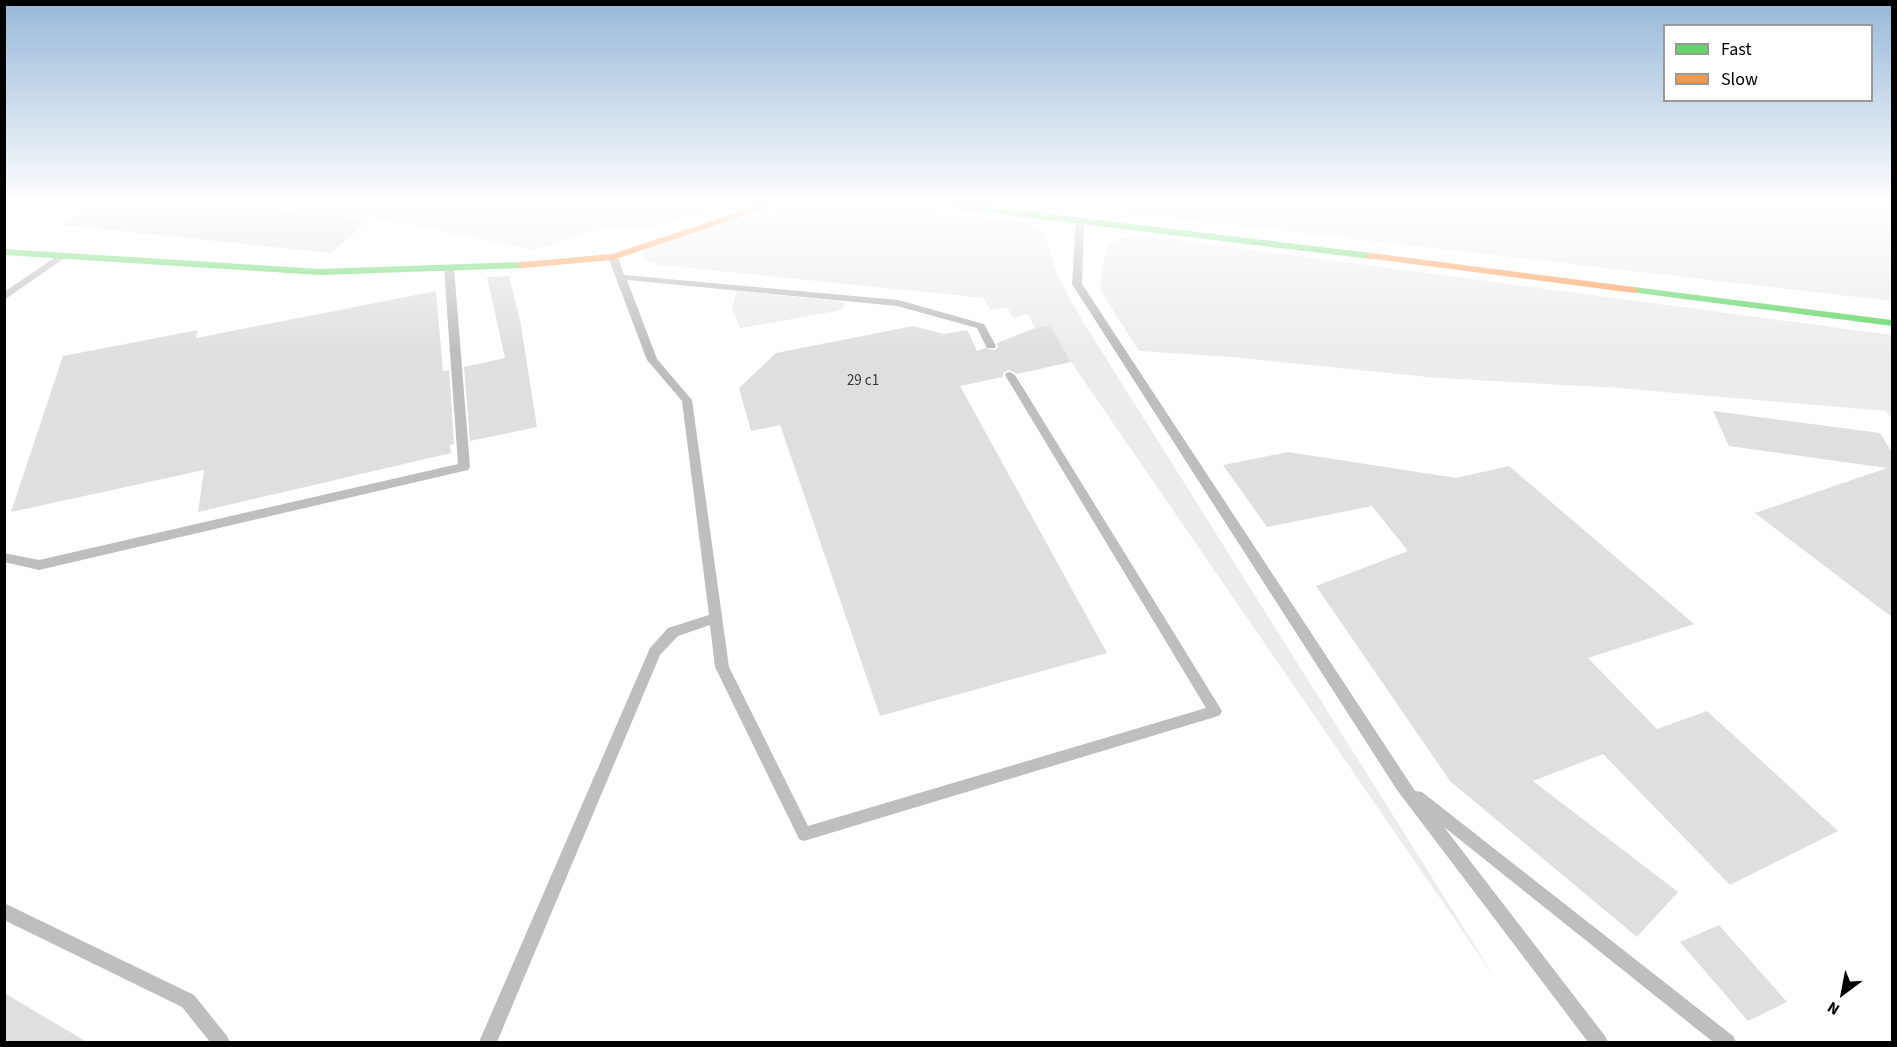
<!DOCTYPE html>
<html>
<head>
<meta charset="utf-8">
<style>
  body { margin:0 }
  #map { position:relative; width:1897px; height:1047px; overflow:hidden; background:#fff; font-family:"Source Sans 3",sans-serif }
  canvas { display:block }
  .frame { position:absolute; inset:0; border:6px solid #000; pointer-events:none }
  .legend { position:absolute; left:1663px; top:24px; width:210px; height:78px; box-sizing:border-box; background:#fff; border:2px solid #999; margin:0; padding:8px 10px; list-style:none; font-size:18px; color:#000 }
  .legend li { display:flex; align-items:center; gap:12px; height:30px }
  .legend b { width:30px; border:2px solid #999 }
  .north { position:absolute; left:1813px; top:963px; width:60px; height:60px; -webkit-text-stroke:4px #fff; paint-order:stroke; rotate:212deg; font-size:16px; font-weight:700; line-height:24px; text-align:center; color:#000 }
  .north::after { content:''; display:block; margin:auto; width:21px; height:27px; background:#000; clip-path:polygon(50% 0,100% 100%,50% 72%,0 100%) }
</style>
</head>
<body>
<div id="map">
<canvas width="1897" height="1047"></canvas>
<div class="frame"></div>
<ul class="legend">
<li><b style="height:8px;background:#63d668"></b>Fast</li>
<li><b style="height:8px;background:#ff974d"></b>Slow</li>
</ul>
<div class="north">N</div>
</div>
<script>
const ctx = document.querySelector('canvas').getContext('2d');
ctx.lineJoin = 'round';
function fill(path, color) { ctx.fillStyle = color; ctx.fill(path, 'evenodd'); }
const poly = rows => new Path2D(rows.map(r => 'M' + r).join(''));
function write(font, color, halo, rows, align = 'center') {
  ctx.font = font + ' "Source Sans 3",sans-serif'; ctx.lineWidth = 4.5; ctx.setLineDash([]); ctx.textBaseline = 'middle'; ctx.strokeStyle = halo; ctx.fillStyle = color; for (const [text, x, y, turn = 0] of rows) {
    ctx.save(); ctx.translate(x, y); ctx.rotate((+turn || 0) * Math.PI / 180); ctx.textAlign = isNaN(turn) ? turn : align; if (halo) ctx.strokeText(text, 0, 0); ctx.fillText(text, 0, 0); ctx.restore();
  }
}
const green = poly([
  [251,205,733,205,654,226,597,230,534,250,377,218],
  [805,205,875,205,1038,225,1045,234,1058,277,1082,320,1497,981,1071,362,1050,325,1035,328,1028,314,1013,318,1007,307,990,310,984,298,660,265,643,260,645,250,678,233],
  [1060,205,1892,205,1892,301],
  [1150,236,1892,335,1892,418,1885,411,1618,388,1438,378,1231,357,1139,351,1100,290,1102,268,1107,245,1121,238],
  [737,291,837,301,845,303,843,309,832,312,740,328,732,309]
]);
const building = poly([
  [91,205,229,205,369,219,331,253,62,225],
  [509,276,520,320,537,427,470,441,464,367,505,358,487,277],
  [436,291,443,371,449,370,454,444,450,445,451,453,198,512,204,470,11,512,63,356,198,330,196,338],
  [1050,325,1071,362,1017,374,1009,370,1004,372,1003,377,960,386,1107,653,880,716,780,425,751,431,739,388,776,353,913,326,944,334,967,330,977,351,985,348,995,350,998,347,997,343,1035,328],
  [1713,411,1880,433,1893,454,1893,618,1755,513,1887,468,1729,446],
  [1288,452,1456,478,1509,466,1694,624,1588,658,1657,729,1707,711,1838,831,1730,885,1603,754,1533,781,1678,892,1637,937,1450,781,1316,586,1408,551,1372,506,1267,527,1223,465],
  [1719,925,1787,1002,1748,1021,1680,942],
  [4,993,87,1042,4,1042]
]);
const lane = poly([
  [1080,217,1084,220,1082,284,1415,791,1422,792,1733,1036,1736,1042,1713,1042,1444,827,1605,1036,1608,1042,1588,1042,1397,790,1072,284,1076,220,1080,217],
  [63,252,66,253,66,257,4,300,4,292,63,252],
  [613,254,618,257,624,275,898,300,984,324,996,346,995,348,987,348,977,328,897,306,627,280,657,359,692,400,729,667,808,826,1206,708,1005,375,1006,373,1010,372,1015,375,1222,711,1220,715,1215,717,804,841,799,839,715,667,710,625,678,636,660,655,497,1042,479,1042,650,648,668,628,709,615,682,401,647,360,608,257,613,254],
  [449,265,454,268,470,467,468,470,39,570,4,562,4,553,39,560,458,464,444,268,449,265],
  [4,903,194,995,227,1036,230,1042,210,1042,182,1007,4,920,4,903]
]);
const fast = poly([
  [944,205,974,205,1371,253,1376,256,1371,259,949,208,944,205],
  [4,249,320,269,522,262,527,265,522,268,320,275,4,255,4,249],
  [1634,287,1892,320,1892,326,1630,292,1629,290,1634,287]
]);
const slow = poly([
  [760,205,775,205,613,260,522,268,517,265,522,262,612,254,760,205],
  [1371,253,1634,287,1639,290,1634,293,1367,258,1366,256,1371,253]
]);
const numberNames = [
  ["29 с1",863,382]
];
fill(green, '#ececec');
fill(building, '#dfdfdf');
fill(lane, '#bebebe');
fill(fast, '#63d668');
fill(slow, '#ff974d');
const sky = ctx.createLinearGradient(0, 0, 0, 352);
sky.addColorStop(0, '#97b8d8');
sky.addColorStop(0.58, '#fff');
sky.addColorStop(1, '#ffffff00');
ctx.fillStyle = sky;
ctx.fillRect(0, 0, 1897, 352);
write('15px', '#383838', null, numberNames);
</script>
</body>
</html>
